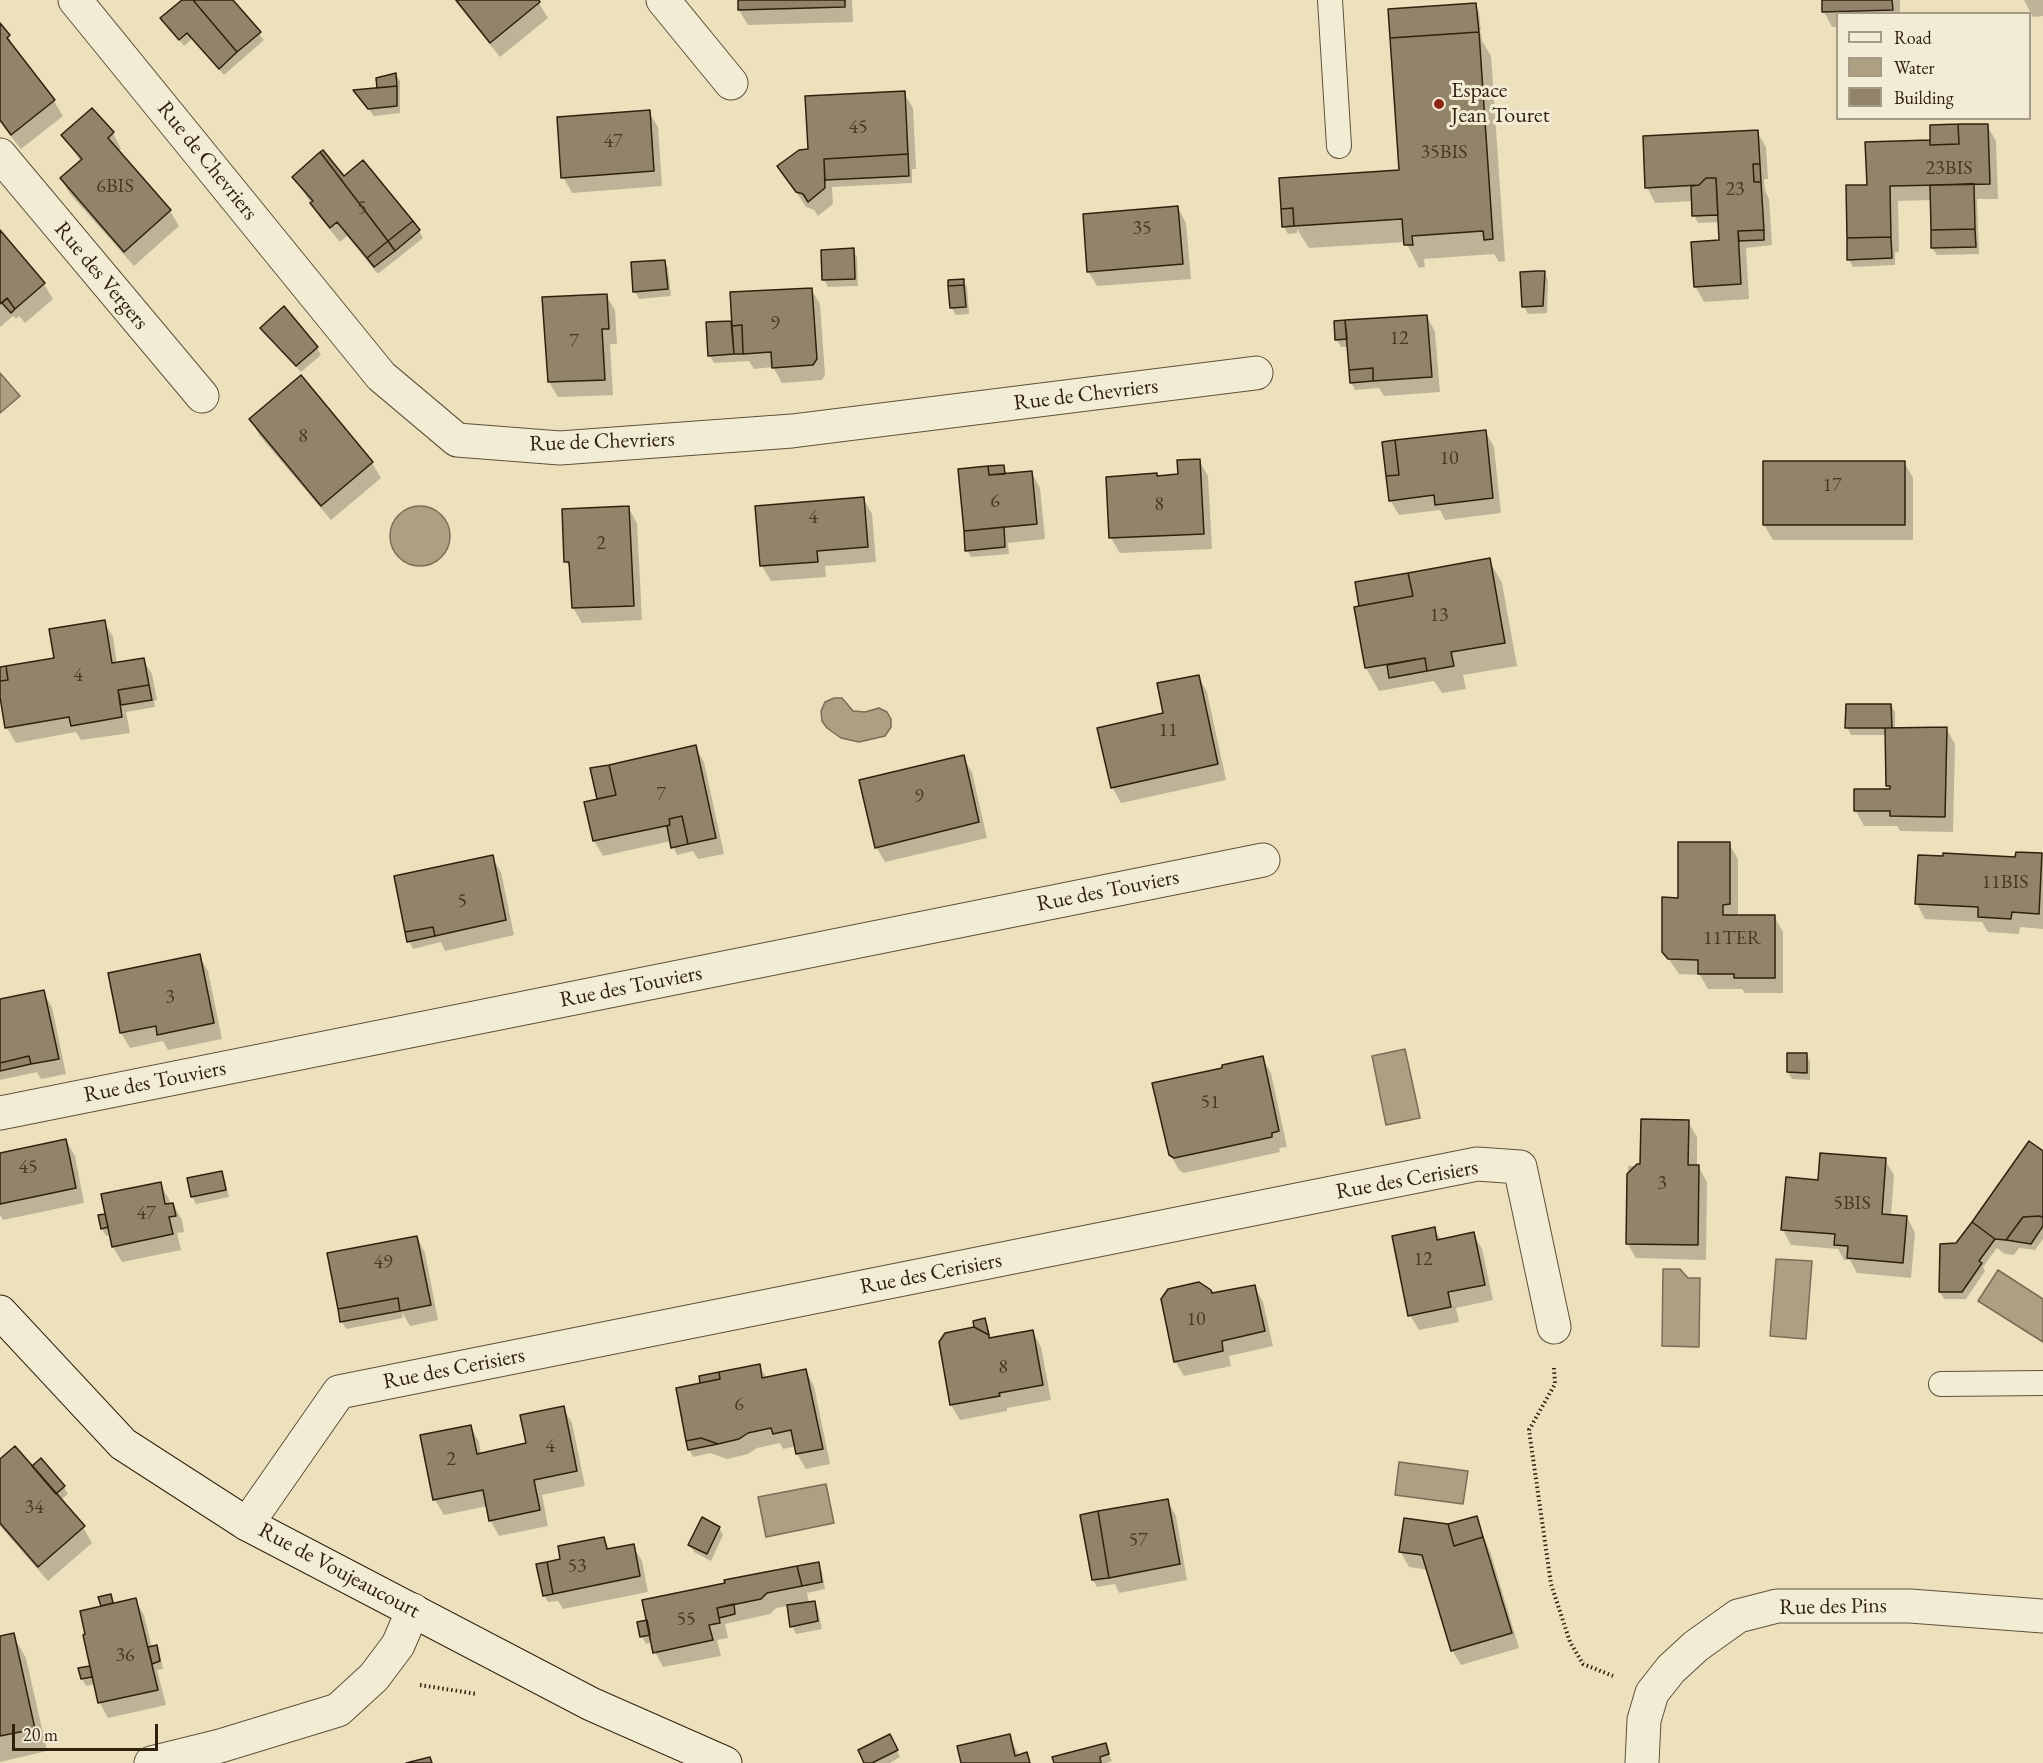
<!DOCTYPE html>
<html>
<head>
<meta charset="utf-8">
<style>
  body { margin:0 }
  #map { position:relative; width:2043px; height:1763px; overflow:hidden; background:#ede1bd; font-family:"EB Garamond",serif }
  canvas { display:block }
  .legend { position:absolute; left:1836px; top:12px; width:195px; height:108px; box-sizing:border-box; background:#f3ecd4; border:2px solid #a59a85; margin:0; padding:8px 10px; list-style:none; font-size:18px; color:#30200e }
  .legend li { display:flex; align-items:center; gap:12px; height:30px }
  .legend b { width:30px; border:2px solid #a59a85 }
  .scale { position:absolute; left:12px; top:1724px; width:146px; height:27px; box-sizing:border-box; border:3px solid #30200e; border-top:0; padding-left:8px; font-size:18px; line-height:21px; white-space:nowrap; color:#30200e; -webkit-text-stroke:4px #f3ecd4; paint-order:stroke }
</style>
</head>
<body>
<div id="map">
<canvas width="2043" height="1763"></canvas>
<ul class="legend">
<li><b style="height:8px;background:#f3ecd4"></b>Road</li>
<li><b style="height:16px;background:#ad9f82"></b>Water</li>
<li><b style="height:16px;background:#928469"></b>Building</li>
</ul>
<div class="scale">20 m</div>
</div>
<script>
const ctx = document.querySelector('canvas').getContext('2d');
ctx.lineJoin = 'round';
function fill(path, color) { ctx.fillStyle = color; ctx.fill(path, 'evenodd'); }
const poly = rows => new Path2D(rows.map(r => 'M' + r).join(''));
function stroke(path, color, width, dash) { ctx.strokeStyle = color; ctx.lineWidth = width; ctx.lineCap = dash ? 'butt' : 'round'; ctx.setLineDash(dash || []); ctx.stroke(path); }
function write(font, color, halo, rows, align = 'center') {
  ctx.font = font + ' "EB Garamond",serif'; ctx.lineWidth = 6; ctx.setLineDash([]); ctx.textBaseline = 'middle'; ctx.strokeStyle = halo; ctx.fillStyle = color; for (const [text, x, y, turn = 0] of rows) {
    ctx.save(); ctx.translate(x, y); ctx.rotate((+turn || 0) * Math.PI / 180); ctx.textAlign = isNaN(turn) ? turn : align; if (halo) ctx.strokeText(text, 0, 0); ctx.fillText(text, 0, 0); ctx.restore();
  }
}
const water = poly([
  [0,373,20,396,0,413,0,373],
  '390 536a30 30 0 1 1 60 0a30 30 0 1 1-60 0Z',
  [834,698,842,698,853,711,865,712,879,708,887,712,891,719,891,727,885,736,859,742,841,738,827,728,822,721,821,711,825,702,834,698],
  [1405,1049,1420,1118,1386,1125,1372,1056,1405,1049],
  [1776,1259,1812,1261,1806,1339,1770,1336,1776,1259],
  [1663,1269,1680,1269,1688,1278,1700,1278,1699,1347,1662,1346,1663,1269],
  [1998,1270,2043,1299,2043,1342,1978,1301,1998,1270],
  [1399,1462,1468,1471,1463,1504,1395,1495,1399,1462],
  [826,1484,834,1523,766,1537,758,1497,826,1484]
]);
const shadow = poly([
  [184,0,231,0,264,40,224,75,192,39,184,46,162,18],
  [454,0,537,0,548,18,500,57],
  [739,0,852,0,853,22,748,25,739,10],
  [1823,0,1900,0,1900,14,1838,14,1838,27,1832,27,1824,12],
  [2024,0,2043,0,2043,16,2033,17],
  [1475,5,1479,12,1481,30,1393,36,1393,39,1481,33,1482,41,1491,56,1505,261,1499,262,1494,254,1424,259,1425,267,1419,268,1406,242,1309,248,1297,229,1297,233,1288,234,1284,227,1280,179,1400,171,1389,11],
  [0,25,8,36,16,52,54,101,63,116,21,149,0,122],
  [396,74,400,81,400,113,374,116,356,92,378,89],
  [904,93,913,108,916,169,912,169,912,183,832,187,833,204,818,216,814,210,806,207,779,166,809,151],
  [649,112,658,127,662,186,572,193,563,177],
  [1987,125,1996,141,1998,199,1977,199,1979,254,1937,255,1932,248,1932,200,1898,201,1899,252,1895,252,1895,265,1853,267,1849,259,1868,186,1932,142],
  [1757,132,1766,147,1768,179,1764,179,1765,190,1769,199,1772,245,1746,248,1749,299,1704,302,1695,286,1721,242,1720,222,1698,223,1694,215,1693,201,1655,203,1647,187],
  [113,133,121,149,118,152,170,211,179,226,134,266,70,194,61,179,81,162,63,135],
  [294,177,419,231,423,238,379,273,377,273,347,236,340,242,321,219],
  [1178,208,1186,223,1191,279,1097,286,1088,271],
  [0,232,44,284,53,299,25,323,19,316,16,319,13,316,0,327],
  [853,250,857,257,858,286,828,287,824,280],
  [664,261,668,268,671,296,639,299,635,292,633,263],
  [1544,272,1548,280,1547,313,1528,314,1524,307,1522,273],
  [963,280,967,287,969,314,956,315,951,307],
  [811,289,820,304,825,375,822,380,782,383,773,367,754,369,749,361,714,363,710,356,708,324,733,323],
  [606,295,615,310,617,344,610,344,613,395,558,397,549,382],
  [1427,316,1435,332,1440,392,1384,396,1379,388,1355,390,1351,382,1349,347,1341,347,1337,340,1335,323],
  [262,328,317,348,321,355,301,372,266,335],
  [251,419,372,463,381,478,331,520,259,435],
  [1485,431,1494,447,1501,513,1445,520,1440,510,1399,515,1390,500],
  [1199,460,1208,476,1212,549,1120,553,1111,538,1108,478,1157,475,1158,477,1180,476],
  [1904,462,1913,478,1913,540,1773,540,1764,525,1764,463],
  [1003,467,1008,475,1032,473,1040,488,1045,539,1008,543,1009,554,971,557,967,550],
  [863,498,872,514,876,562,825,566,826,577,771,581,762,566],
  [628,507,637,523,642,620,582,623,573,608,571,571,566,561],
  [1489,560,1502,583,1517,666,1463,675,1466,689,1442,693,1434,681,1379,691,1366,668,1356,608,1361,607,1357,584],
  [104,621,113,637,117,664,143,659,152,674,157,700,154,701,155,707,126,712,130,733,81,740,76,732,16,743,7,728,0,688,0,669,56,660],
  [1198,676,1207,692,1226,780,1121,803,1112,787,1165,714],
  [1891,705,1895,712,1895,729,1946,728,1955,744,1953,832,1900,831,1897,826,1864,826,1856,811,1890,790,1887,785,1887,735,1851,735,1847,727],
  [695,747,704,762,724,854,698,859,693,851,677,855,671,841,603,856,594,841,599,800,592,769],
  [963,757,972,772,987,838,885,862,876,847],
  [1729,844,1738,859,1738,916,1774,916,1783,932,1783,993,1745,993,1742,989,1708,989,1700,975,1679,974,1664,952,1679,900],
  [2042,854,2043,857,2043,929,2020,927,2019,934,1988,932,1982,922,1925,919,1917,904,2017,858],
  [492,857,501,872,514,935,445,951,441,942,413,949,409,941],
  [199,956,208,971,222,1039,168,1050,163,1041,130,1048,121,1033],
  [43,992,52,1007,66,1074,41,1079,37,1072,0,1080,0,1001],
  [1806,1054,1810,1062,1810,1080,1792,1079,1788,1072],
  [1262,1058,1271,1073,1287,1147,1279,1148,1280,1152,1184,1173,1179,1170,1170,1154,1167,1140,1164,1134,1153,1084,1224,1069],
  [1688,1122,1697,1137,1697,1166,1698,1166,1707,1182,1706,1260,1636,1258,1627,1243,1628,1166,1642,1166],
  [66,1140,75,1156,84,1203,3,1220,0,1215,0,1154],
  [2043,1153,2043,1239,2035,1250,2019,1248,2014,1255,2005,1254,1997,1248,1983,1267,1985,1271,1966,1299,1944,1299,1940,1292,1957,1245],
  [1885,1160,1894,1175,1891,1216,1907,1217,1915,1233,1911,1278,1857,1273,1850,1260,1844,1260,1838,1249,1791,1245,1783,1230,1819,1181],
  [221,1173,225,1180,229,1197,196,1204,192,1196],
  [160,1184,169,1199,170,1205,173,1204,182,1220,184,1232,177,1233,181,1250,122,1262,113,1247,111,1235,106,1236,102,1229,100,1217,107,1215],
  [1434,1228,1441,1240,1473,1233,1482,1249,1493,1300,1456,1308,1459,1322,1419,1330,1410,1315],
  [417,1237,425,1253,438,1320,410,1326,402,1312,403,1318,346,1329,342,1322,329,1254],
  [1254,1286,1263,1302,1273,1346,1229,1356,1231,1366,1184,1376,1175,1361,1212,1295],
  [984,1320,988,1327,991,1340,1033,1332,1041,1347,1051,1400,1007,1408,1007,1411,960,1420,951,1405,976,1329],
  [759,1366,767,1378,806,1371,814,1386,830,1464,806,1469,797,1454,796,1446,783,1449,780,1443,757,1448,748,1454,727,1459,710,1453,693,1457,689,1449,703,1384,702,1382],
  [563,1408,572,1423,585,1486,542,1495,548,1526,499,1536,490,1520,488,1506,444,1515,435,1500,422,1436,470,1426,479,1442,481,1454,527,1444],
  [0,1461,32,1468,64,1487,68,1494,60,1501,83,1527,92,1543,48,1581,0,1526],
  [1167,1500,1176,1516,1187,1580,1119,1593,1115,1584,1097,1587,1093,1580,1081,1516],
  [1476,1518,1491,1554,1519,1648,1461,1665,1452,1650,1428,1570,1409,1567,1400,1551,1448,1526],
  [719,1528,723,1535,711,1561,694,1552,690,1545],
  [603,1538,610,1550,633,1546,642,1561,648,1592,563,1609,558,1601,548,1602,544,1595,562,1560],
  [818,1564,822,1571,825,1589,807,1593,809,1603,814,1602,818,1610,822,1629,796,1634,792,1626,788,1606,776,1608,770,1614,725,1624,728,1638,717,1640,721,1656,663,1667,655,1652,653,1642,646,1644,642,1637,639,1623],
  [110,1596,115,1604,135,1600,144,1615,152,1648,156,1647,160,1654,163,1669,157,1670,166,1705,108,1718,100,1703,95,1684,86,1686,82,1679,80,1669,92,1668,102,1605],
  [13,1635,26,1658,47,1751,0,1762,0,1638],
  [1009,1736,1019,1756,1026,1754,1031,1763,963,1763],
  [893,1743,900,1757,890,1763,866,1763],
  [1105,1745,1112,1761,1106,1763,1055,1763]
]);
const building = poly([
  [182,0,193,0,237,52,219,69,187,33,179,40,160,18,182,0],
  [193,0,233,0,261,32,237,52,193,0],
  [456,0,539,0,540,2,490,43,456,0],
  [738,0,845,0,845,7,738,10,738,0],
  [1822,0,1892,0,1893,10,1822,12,1822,0],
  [1476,3,1479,32,1390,38,1388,9,1476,3],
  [0,23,10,35,7,38,55,100,11,135,0,120,0,23],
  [1479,32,1493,239,1484,240,1483,231,1412,236,1413,245,1404,245,1402,219,1294,226,1293,208,1281,209,1279,178,1399,170,1390,38,1479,32],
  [396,73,397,86,377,88,376,78,396,73],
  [397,86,397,106,368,109,353,90,397,86],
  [905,91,908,154,824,159,825,188,808,202,803,194,796,192,777,166,799,150,808,149,805,96,905,91],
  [92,108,114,132,108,138,171,210,124,252,60,178,82,159,61,135,92,108],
  [650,110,654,171,561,178,557,117,650,110],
  [1958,124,1988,124,1990,184,1890,186,1891,237,1847,238,1846,185,1867,185,1865,142,1930,140,1930,145,1959,144,1958,124],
  [1958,124,1959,144,1930,145,1930,125,1958,124],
  [1758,130,1760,164,1753,164,1754,182,1761,182,1764,230,1738,231,1741,284,1694,287,1691,242,1719,240,1716,178,1706,178,1699,185,1645,188,1643,136,1758,130],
  [323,150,344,176,363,160,413,221,388,241,320,152,323,150],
  [320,152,388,241,367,258,337,222,330,228,310,203,313,201,292,177,320,152],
  [908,154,909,176,825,180,824,159,908,154],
  [1753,164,1760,164,1761,182,1754,182,1753,164],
  [1706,178,1716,178,1718,215,1692,216,1691,186,1699,185,1706,178],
  [1974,184,1975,229,1931,230,1930,185,1974,184],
  [1178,206,1183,264,1087,272,1083,214,1178,206],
  [1293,208,1294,226,1282,227,1281,209,1293,208],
  [413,221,420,230,395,251,388,241,413,221],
  [1975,229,1976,247,1931,248,1931,230,1975,229],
  [0,230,45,283,15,309,7,298,0,304,0,230],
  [1764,230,1764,240,1739,241,1738,231,1764,230],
  [1891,237,1892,258,1847,260,1847,238,1891,237],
  [388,241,395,251,374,267,367,258,388,241],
  [854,248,855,279,822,280,821,250,854,248],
  [665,260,668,289,633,292,631,262,665,260],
  [1537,271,1545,271,1543,306,1522,307,1520,272,1537,271],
  [964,279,964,285,948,286,948,280,964,279],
  [964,285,966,307,950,308,948,286,964,285],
  [812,288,817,359,813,365,772,368,771,352,743,354,742,325,732,326,730,292,812,288],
  [607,294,609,329,602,329,605,380,548,382,542,297,607,294],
  [7,298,15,309,11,313,2,303,7,298],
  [284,306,318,347,296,366,260,328,284,306],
  [1427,315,1432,377,1373,381,1373,368,1349,370,1345,320,1427,315],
  [1345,320,1347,339,1335,340,1334,321,1345,320],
  [731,321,734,354,708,356,706,322,731,321],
  [742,325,743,354,734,354,732,326,742,325],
  [1373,368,1373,381,1350,383,1349,370,1373,368],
  [301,375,373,462,321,506,249,419,301,375],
  [1486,430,1493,498,1435,505,1434,495,1389,501,1386,476,1399,475,1395,440,1486,430],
  [1395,440,1399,475,1386,476,1382,442,1395,440],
  [1200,459,1204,534,1109,538,1106,477,1157,473,1157,476,1178,474,1177,460,1200,459],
  [1763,461,1905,461,1905,525,1763,525,1763,461],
  [1004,465,1005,474,989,475,988,466,1004,465],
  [988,466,989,475,1032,471,1037,524,964,531,958,469,988,466],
  [864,497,868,547,817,551,818,562,760,566,755,506,864,497],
  [629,506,634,606,572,608,569,562,564,562,562,509,629,506],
  [1004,527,1005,547,965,551,964,531,1004,527],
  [1490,558,1505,643,1451,652,1454,666,1427,671,1425,658,1365,668,1354,607,1413,596,1408,573,1490,558],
  [1408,573,1413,596,1359,606,1355,582,1408,573],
  [105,620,112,663,144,658,149,685,118,690,122,717,71,726,69,717,5,728,0,697,0,681,8,680,6,666,54,658,49,629,105,620],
  [1425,658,1427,671,1389,678,1387,665,1425,658],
  [6,666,8,680,0,681,0,667,6,666],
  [1199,675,1218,764,1111,788,1097,728,1163,713,1157,683,1199,675],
  [149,685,152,700,121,705,118,690,149,685],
  [1846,704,1891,704,1892,728,1845,728,1846,704],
  [1947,727,1945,817,1890,816,1890,811,1854,811,1854,789,1890,789,1890,786,1886,786,1885,728,1947,727],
  [696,745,716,838,688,844,682,816,669,819,670,825,593,841,584,802,616,795,609,765,696,745],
  [964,755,979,822,875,848,859,780,964,755],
  [609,765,616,795,597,799,590,768,609,765],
  [682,816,688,844,671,848,667,826,670,825,669,819,682,816],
  [1678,842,1730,842,1730,904,1723,905,1723,915,1775,915,1775,978,1734,978,1734,974,1698,974,1698,960,1668,959,1662,952,1662,897,1678,898,1678,842],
  [2016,852,2042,853,2039,914,2012,912,2011,919,1978,917,1978,907,1915,904,1918,855,1943,856,1943,853,2015,857,2016,852],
  [493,855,506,920,435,936,433,927,405,932,394,876,493,855],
  [433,927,435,936,407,942,405,932,433,927],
  [200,954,214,1023,157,1035,156,1026,120,1033,108,973,200,954],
  [44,990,59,1059,31,1064,29,1056,0,1063,0,999,44,990],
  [1787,1053,1807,1053,1807,1073,1787,1072,1787,1053],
  [29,1056,31,1064,0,1071,0,1063,29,1056],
  [1263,1056,1279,1131,1272,1133,1272,1137,1212,1150,1174,1158,1169,1155,1152,1083,1222,1068,1222,1065,1263,1056],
  [1641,1119,1689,1120,1688,1165,1699,1165,1698,1245,1626,1244,1627,1174,1637,1164,1640,1164,1641,1119],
  [66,1139,76,1188,0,1204,0,1153,66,1139],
  [2029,1141,2043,1151,2043,1218,2040,1216,2023,1217,2006,1240,1995,1239,1972,1222,2029,1141],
  [1820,1153,1886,1158,1882,1214,1907,1216,1903,1263,1847,1258,1848,1246,1834,1245,1835,1234,1781,1230,1786,1177,1818,1180,1820,1153],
  [222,1171,226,1190,191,1197,187,1178,222,1171],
  [161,1182,165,1204,173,1203,176,1216,169,1217,173,1234,112,1247,101,1194,161,1182],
  [105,1214,108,1227,101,1229,98,1215,105,1214],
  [2040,1216,2043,1218,2043,1226,2031,1244,2006,1240,2023,1217,2040,1216],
  [1972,1222,1995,1239,1979,1261,1982,1263,1962,1292,1939,1292,1940,1244,1956,1243,1972,1222],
  [1435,1227,1437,1240,1474,1232,1485,1285,1448,1292,1451,1307,1408,1316,1392,1236,1435,1227],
  [417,1236,431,1305,400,1311,398,1298,338,1309,327,1253,417,1236],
  [1199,1282,1211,1290,1212,1293,1255,1285,1265,1331,1222,1341,1223,1351,1174,1362,1161,1299,1168,1289,1199,1282],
  [398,1298,400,1311,340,1322,338,1309,398,1298],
  [985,1318,989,1335,974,1327,973,1321,985,1318],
  [974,1327,989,1335,989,1338,1033,1330,1043,1385,999,1393,1000,1396,950,1405,939,1342,945,1333,974,1327],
  [760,1364,762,1378,806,1369,823,1449,796,1454,791,1430,773,1434,771,1428,748,1433,739,1439,718,1444,701,1438,686,1441,676,1388,720,1379,719,1372,760,1364],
  [719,1372,720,1379,700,1383,699,1376,719,1372],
  [564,1406,577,1471,534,1480,540,1510,489,1521,483,1490,433,1500,420,1435,471,1425,477,1454,526,1443,520,1415,564,1406],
  [701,1438,718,1444,688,1450,686,1441,701,1438],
  [15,1446,85,1526,38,1567,0,1523,0,1459,15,1446],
  [41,1458,65,1486,56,1494,32,1466,41,1458],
  [1168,1499,1180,1564,1109,1578,1098,1511,1168,1499],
  [1098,1511,1109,1578,1092,1580,1080,1515,1098,1511],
  [1477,1516,1483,1537,1454,1546,1448,1524,1477,1516],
  [702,1517,720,1527,707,1554,688,1545,702,1517],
  [1404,1518,1448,1524,1454,1546,1483,1537,1512,1633,1451,1651,1422,1555,1399,1552,1404,1518],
  [604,1537,607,1549,634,1544,640,1576,553,1594,547,1562,560,1559,558,1546,604,1537],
  [547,1562,553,1594,543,1596,536,1564,547,1562],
  [819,1562,822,1582,802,1586,797,1566,819,1562],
  [797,1566,802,1586,767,1593,761,1599,717,1608,720,1623,709,1625,713,1640,653,1653,642,1600,725,1583,724,1580,797,1566],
  [111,1594,113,1603,101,1606,98,1597,111,1594],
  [136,1598,158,1690,98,1703,83,1635,85,1634,80,1611,136,1598],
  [815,1601,818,1621,790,1627,787,1605,815,1601],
  [734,1604,735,1614,719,1618,717,1608,734,1604],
  [647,1620,650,1635,640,1637,637,1622,647,1620],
  [14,1633,35,1729,0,1736,0,1636,14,1633],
  [157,1645,160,1661,152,1664,148,1647,157,1645],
  [90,1666,92,1677,81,1679,78,1668,90,1666],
  [890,1734,898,1750,872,1763,864,1763,858,1750,890,1734],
  [1010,1734,1015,1756,1027,1752,1030,1763,961,1763,957,1746,1010,1734],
  [1106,1743,1109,1754,1100,1757,1101,1763,1054,1763,1052,1757,1106,1743],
  [430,1757,432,1763,406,1763,430,1757]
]);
const path = poly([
  [1554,1368,1555,1384,1529,1430,1551,1584,1570,1642,1583,1664,1613,1676],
  [420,1685,477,1694]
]);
const lane = poly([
  [1330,0,1339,146],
  [1941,1384,2043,1383]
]);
const street = poly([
  [75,0,381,376,457,440,560,448,792,431,1256,373],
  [663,0,731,83],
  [0,155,202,396],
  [0,1113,1263,860],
  [247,1524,339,1392,1477,1164,1520,1167,1554,1327],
  [151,1763,220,1746,338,1710,374,1677,398,1645,413,1610],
  [1642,1763,1644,1720,1652,1693,1671,1669,1696,1646,1738,1616,1777,1606,1910,1606,2043,1616]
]);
const secondary = poly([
  [0,1312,123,1444,247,1524,591,1704,725,1763]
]);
const markers = [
  [1439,104,6,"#8f2418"]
];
const numberNames = [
  ["45",858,128],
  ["47",613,142],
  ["35BIS",1444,153],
  ["23BIS",1949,169],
  ["6BIS",115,187],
  ["23",1735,190],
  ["5",362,209],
  ["35",1142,229],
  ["9",775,324],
  ["12",1399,339],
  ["7",574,342],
  ["8",303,437],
  ["10",1449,459],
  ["17",1832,486],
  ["6",995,502],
  ["8",1159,505],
  ["4",813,518],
  ["2",601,544],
  ["13",1439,616],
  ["4",78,676],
  ["11",1168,731],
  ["7",661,795],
  ["9",919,797],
  ["11BIS",2005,883],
  ["5",462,902],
  ["11TER",1732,939],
  ["3",170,998],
  ["51",1210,1103],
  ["45",28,1168],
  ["3",1662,1184],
  ["5BIS",1852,1204],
  ["47",146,1214],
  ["12",1423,1260],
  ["49",383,1263],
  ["10",1196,1320],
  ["8",1003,1368],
  ["6",739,1405],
  ["4",550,1447],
  ["2",451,1460],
  ["34",34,1508],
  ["57",1138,1541],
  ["53",577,1567],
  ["55",686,1620],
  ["36",125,1656]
];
const poiNames = [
  ["Espace",1451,91],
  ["Jean Touret",1451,116]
];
const streetNames = [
  ["Rue de Chevriers",207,161,51],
  ["Rue des Vergers",101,276,50],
  ["Rue de Chevriers",1086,395,-7],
  ["Rue de Chevriers",602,442,-2],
  ["Rue des Touviers",1108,891,-11],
  ["Rue des Touviers",631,987,-11],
  ["Rue des Touviers",155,1082,-11],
  ["Rue des Cerisiers",1407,1180,-10],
  ["Rue des Cerisiers",931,1274,-11],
  ["Rue des Cerisiers",454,1369,-11],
  ["Rue de Voujeaucourt",339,1571,28],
  ["Rue des Pins",1833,1607,-1]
];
fill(water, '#ad9f82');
stroke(water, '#7b6c54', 1.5);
fill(shadow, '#0003');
fill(building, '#928469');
stroke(building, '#30200e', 1.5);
stroke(lane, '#5f503a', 26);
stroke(street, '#5f503a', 35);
stroke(secondary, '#30200e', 35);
stroke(path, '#30200e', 4, [1.5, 3]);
stroke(lane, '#f3ecd4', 24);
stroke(street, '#f3ecd4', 33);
stroke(secondary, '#f3ecd4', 33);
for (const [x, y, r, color] of markers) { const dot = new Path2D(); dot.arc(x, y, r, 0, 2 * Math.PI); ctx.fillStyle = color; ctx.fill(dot); stroke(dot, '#f3ecd4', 2); }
write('20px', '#483925', null, numberNames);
write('22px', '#30200e', '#f3ecd4', poiNames, 'left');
write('22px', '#30200e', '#f3ecd4', streetNames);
</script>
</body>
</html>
